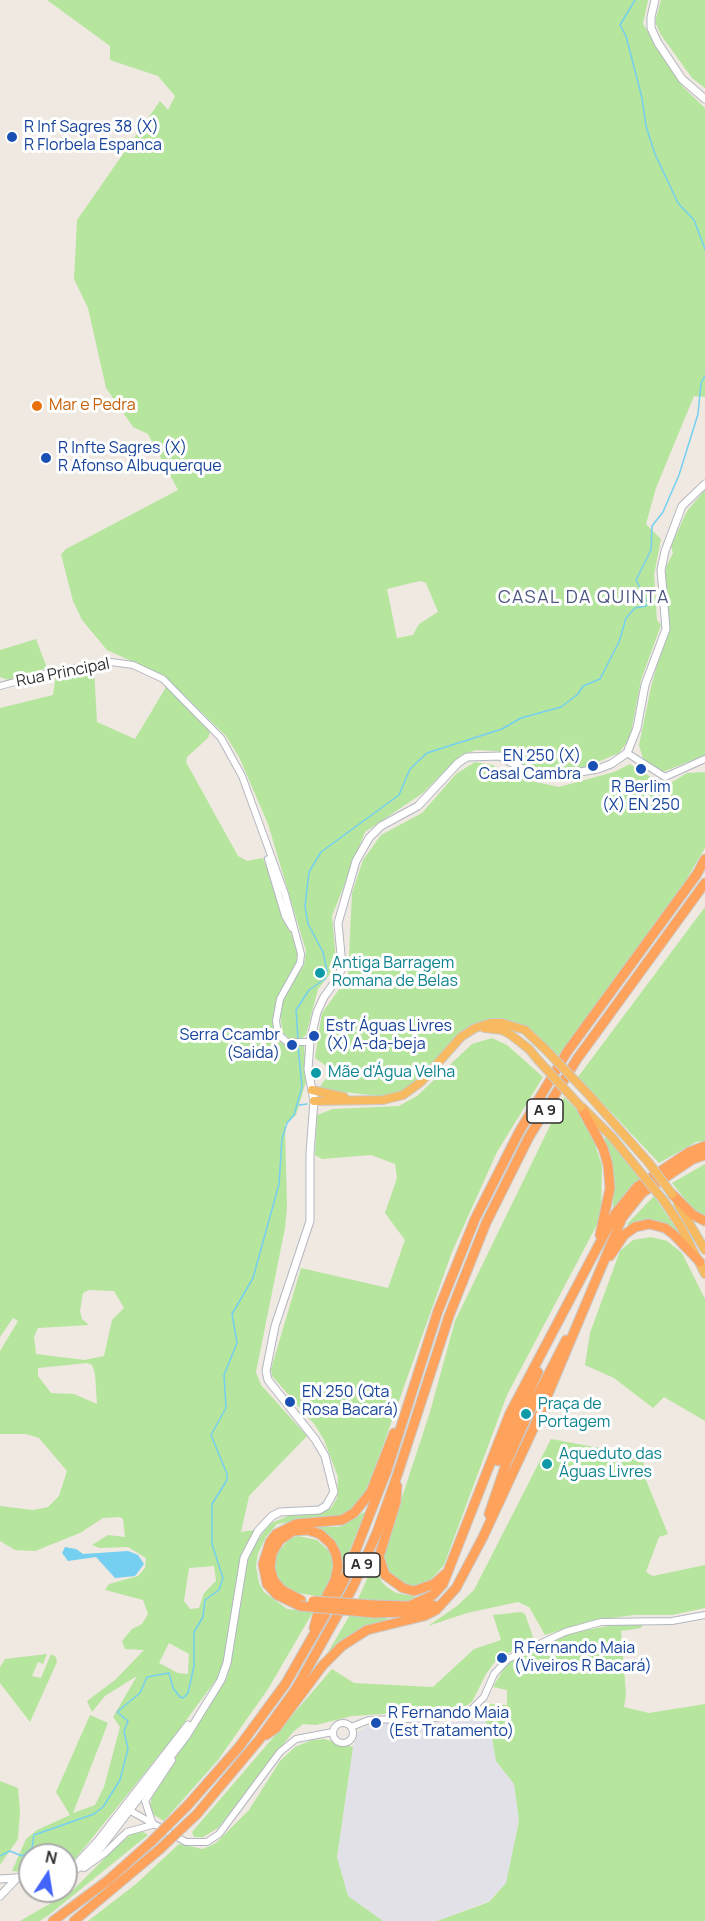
<!DOCTYPE html>
<html>
<head>
<meta charset="utf-8">
<style>
  body { margin:0 }
  #map { position:relative; width:705px; height:1921px; overflow:hidden; background:#efe9e1; font-family:Manrope,sans-serif }
  canvas { display:block }
  .north { position:absolute; left:18px; top:1843px; width:60px; height:60px; box-sizing:border-box; background:#fff; border:2px solid #ababab; border-radius:50%; rotate:12deg; font-size:16px; font-weight:700; line-height:24px; text-align:center; color:#2e2e2e }
  .north::after { content:''; display:block; margin:auto; width:21px; height:27px; background:#4264fb; clip-path:polygon(50% 0,100% 100%,50% 72%,0 100%) }
</style>
</head>
<body>
<div id="map">
<canvas width="705" height="1921"></canvas>
<div class="north">N</div>
</div>
<script>
const ctx = document.querySelector('canvas').getContext('2d');
ctx.lineJoin = 'round';
function fill(path, color) { ctx.fillStyle = color; ctx.fill(path, 'evenodd'); }
const poly = rows => new Path2D(rows.map(r => 'M' + r).join(''));
function stroke(path, color, width, dash) { ctx.strokeStyle = color; ctx.lineWidth = width; ctx.lineCap = dash ? 'butt' : 'round'; ctx.setLineDash(dash || []); ctx.stroke(path); }
function write(font, color, halo, rows, align = 'center') {
  ctx.font = font + ' Manrope,sans-serif'; ctx.lineWidth = 6; ctx.setLineDash([]); ctx.textBaseline = 'middle'; ctx.strokeStyle = halo; ctx.fillStyle = color; for (const [text, x, y, turn = 0] of rows) {
    ctx.save(); ctx.translate(x, y); ctx.rotate((+turn || 0) * Math.PI / 180); ctx.textAlign = isNaN(turn) ? turn : align; if (halo) ctx.strokeText(text, 0, 0); ctx.fillText(text, 0, 0); ctx.restore();
  }
}
const industrial = poly([
  [478,1713,490,1727,496,1761,514,1784,519,1821,506,1883,489,1901,437,1921,383,1921,348,1896,337,1857,353,1747,358,1732,369,1725,385,1723,407,1725,457,1722]
]);
const green = poly([
  [47,0,648,0,643,24,682,86,705,108,705,397,694,396,656,488,646,524,661,539,654,575,657,620,661,625,641,680,630,738,619,753,586,767,563,772,530,768,498,751,476,750,461,755,423,793,365,832,332,916,336,960,334,969,318,989,306,1035,302,1038,289,1038,283,1033,280,1016,285,992,304,965,306,951,268,824,239,757,226,736,164,676,107,650,82,620,73,601,61,554,66,549,178,490,148,434,133,427,106,388,88,308,74,279,77,220,160,101,168,110,175,96,158,76,110,60,110,46],
  [420,581,426,583,438,612,419,624,413,635,397,638,387,589],
  [661,0,705,0,705,88,692,78,661,35,655,22],
  [705,490,705,755,663,772,643,759,639,745,651,687,669,621,665,593,666,567,673,553,671,546,687,511],
  [36,639,47,668,8,680,0,677,0,650],
  [94,668,97,722,135,739,166,687,210,732,208,738,187,757,186,762,238,856,247,861,263,858,298,952,299,960,277,999,273,1027,275,1038,282,1043,301,1044,304,1046,307,1078,296,1115,285,1124,287,1207,285,1228,256,1372,261,1385,307,1436,249,1496,241,1532,255,1530,244,1548,224,1669,173,1738,76,1858,66,1864,66,1855,30,1855,30,1871,24,1872,12,1871,26,1839,37,1830,70,1815,56,1792,90,1715,108,1723,73,1813,95,1805,104,1787,120,1727,113,1717,137,1676,105,1696,92,1712,87,1701,115,1680,144,1650,125,1649,122,1641,132,1629,142,1624,148,1614,143,1600,105,1590,109,1584,138,1576,145,1568,146,1558,128,1547,100,1548,92,1545,108,1535,125,1537,123,1519,120,1517,103,1518,80,1533,35,1551,15,1550,0,1541,0,1506,33,1510,48,1507,59,1496,67,1471,39,1438,26,1434,0,1434,0,1351,18,1321,13,1318,0,1337,0,708,53,695,56,674],
  [89,1290,114,1291,124,1308,112,1320,104,1356,84,1360,36,1354,34,1337,38,1328,89,1325,82,1319,80,1311,83,1293],
  [87,1363,92,1365,95,1374,97,1404,74,1394,51,1393,38,1376,38,1368],
  [214,1566,216,1581,204,1593,199,1608,190,1609,184,1601,189,1568],
  [169,1643,189,1654,188,1674,178,1673,159,1663],
  [475,762,492,765,521,779,559,787,614,772,630,764,662,784,669,784,687,773,705,772,705,848,682,887,558,1056,536,1034,517,1024,475,1024,456,1036,414,1084,398,1093,379,1096,326,1090,320,1086,329,1075,329,1068,315,1058,319,1031,322,1013,348,977,352,893,363,860,381,835,422,813,456,774],
  [705,907,705,1141,696,1142,659,1163,578,1077],
  [492,1038,507,1045,543,1077,497,1152,452,1252,364,1499,351,1511,341,1515,277,1524,266,1537,258,1553,256,1566,259,1583,264,1592,287,1609,313,1612,268,1689,218,1760,164,1821,154,1815,150,1806,153,1791,227,1677,248,1555,269,1524,293,1514,322,1513,331,1508,337,1498,338,1477,324,1440,315,1425,272,1376,271,1369,301,1268,388,1288,405,1240,385,1213,397,1178,395,1164,371,1155,322,1159,315,1155,317,1115,333,1109,399,1106,417,1096,472,1044],
  [564,1097,578,1111,592,1135,602,1166,601,1217,507,1395,444,1565,429,1582,411,1587,401,1584,387,1571,384,1552,430,1412,455,1321],
  [606,1136,641,1180,613,1213,612,1161,604,1140],
  [705,1164,705,1217,697,1214,672,1183],
  [654,1196,682,1237,670,1226,654,1220,634,1222,629,1226,627,1224],
  [651,1237,667,1241,682,1253,705,1299,705,1421,664,1397,653,1408,614,1378,585,1365,590,1333,620,1251,633,1240],
  [551,1439,643,1456,644,1475,668,1534,659,1537,646,1572,653,1576,705,1565,705,1608,672,1615,634,1615,590,1621,545,1635,529,1607,518,1602,467,1613,428,1626,457,1606,474,1590],
  [366,1511,344,1564,340,1554,318,1527,339,1527],
  [298,1536,317,1540,331,1553,334,1572,323,1597,292,1592,280,1583,274,1571,276,1555,289,1539],
  [376,1559,381,1581,387,1587,396,1593,418,1597,418,1600,402,1603,358,1599],
  [521,1612,525,1614,534,1640,497,1659,486,1674,472,1702,461,1709,352,1716,316,1725,303,1724,293,1732,218,1828,203,1837,194,1837,192,1832,332,1669,354,1683,433,1687,474,1649,501,1640,493,1615],
  [350,1615,387,1618,388,1621,376,1623,357,1632,325,1657],
  [620,1624,643,1624,641,1628,621,1631,626,1694,624,1707,649,1713,705,1704,705,1921,437,1921,489,1902,506,1883,519,1821,514,1784,496,1761,490,1727,478,1713,487,1704,507,1705,507,1690,493,1687,506,1665,525,1652,549,1641,574,1632],
  [47,1654,43,1664,38,1662,32,1676,41,1678,51,1654,56,1657,57,1662,30,1722,0,1683,0,1667,5,1659],
  [324,1739,353,1747,337,1857,348,1896,383,1921,88,1921,136,1884,179,1844,203,1849,216,1843,249,1810,280,1761,295,1747,312,1740],
  [0,1781,18,1788,20,1811,18,1839,0,1865],
  [143,1832,148,1835,50,1914,40,1921,20,1921,72,1891,117,1846,133,1833]
]);
const water = poly([
  [65,1547,76,1549,83,1554,128,1551,138,1555,144,1564,135,1576,115,1578,96,1557,68,1561,62,1553]
]);
const stream = poly([
  [635,0,620,25,626,36,642,98,646,126,655,154,678,203,694,220,705,249],
  [298,1039,296,1010,309,990,325,979,327,971,323,952,308,924,305,906,309,872,321,852,399,795,410,769,427,753,502,729,521,718,561,707,578,694,583,686,600,679,619,642,626,618,635,608,646,606,648,603,636,580,651,550,652,526,663,512,679,475,698,414,701,383,705,376],
  [299,1105,307,1104],
  [0,1856,10,1851,22,1856,32,1848,34,1835,94,1814,103,1807,120,1780,128,1749,124,1731,128,1721,117,1712,140,1693,147,1677,169,1673,173,1688,180,1697,183,1698,188,1693,194,1666,194,1632,203,1617,205,1600,219,1590,223,1578,212,1544,212,1504,227,1480,227,1474,211,1435,226,1408,224,1375,237,1343,232,1314,253,1278,279,1184,282,1139,287,1123,294,1115,302,1087,298,1046]
]);
const tertiary = poly([
  [0,686,48,673,97,664,111,662,133,665,163,679,221,738,242,776,285,894,301,954,300,963,280,999,276,1021,278,1034,287,1042,310,1042],
  [627,753,665,777,705,759],
  [268,859,285,916,292,928],
  '333 1733a10 10 0 1 1 20 0a10 10 0 1 1-20 0Z',
  [351,1727,369,1720,435,1718,471,1710,484,1697,494,1674,508,1659,565,1632,601,1622,672,1621,705,1615],
  [127,1809,186,1842,207,1842,219,1834,280,1752,296,1739,333,1732],
  [153,1825,145,1801,172,1760],
  [84,1868,105,1853,127,1832,152,1825]
]);
const secondary = poly([
  [655,0,651,17,651,28,658,43,682,79,705,99],
  [71,1870,98,1841,188,1725],
  [66,1874,84,1865,102,1846,187,1735,221,1680,227,1663,244,1558,258,1531,272,1516,280,1512,319,1510,326,1506,334,1492,325,1456,315,1439,268,1380,266,1371,275,1326,310,1221,310,1153,314,1101,308,1069,310,1042,317,1012,324,997,339,976,342,965,338,923,356,861,369,838,381,826,418,806,458,763,467,757,500,756,526,771,556,776,598,769,611,764,627,753,637,728,645,685,666,629,661,570,665,551,682,506,705,484],
  [0,1879,30,1877],
  [0,1896,17,1878]
]);
const trunk = poly([
  [484,1028,502,1030,511,1035,529,1049,538,1060],
  [312,1090,344,1097],
  [589,1095,649,1163],
  [314,1101,383,1100,403,1095,421,1082,461,1037,475,1028,491,1023,502,1023,525,1030,545,1049],
  [584,1109,612,1137,641,1173],
  [664,1201,681,1227,705,1274],
  [678,1204,705,1250]
]);
const motorway = poly([
  [581,1107,603,1148,608,1165,610,1188,600,1235],
  [672,1194,693,1215,705,1221],
  [610,1256,624,1235,635,1227,649,1224,665,1228,673,1234,700,1262],
  [498,1461,538,1372],
  [397,1486,396,1502,379,1557,385,1575,403,1588,414,1591,434,1584,445,1574],
  [489,1514,506,1464,528,1414,566,1340],
  [301,1600,282,1590,274,1581,270,1568,272,1553,280,1540,293,1531,308,1530,320,1534,331,1544,336,1554,338,1566,335,1580,318,1613,314,1628],
  [374,1605,409,1606,433,1595,443,1584,510,1413,615,1214,637,1187,689,1152,705,1146],
  [300,1606,277,1595,267,1584,263,1564,270,1542,276,1534,296,1524,342,1520,354,1513,371,1492,394,1433],
  [374,1613,410,1612,433,1605],
  [266,1735,276,1728,323,1665,342,1646,367,1630,424,1616,436,1610,456,1588,483,1537,535,1425,622,1218,642,1193,693,1159,705,1155],
  [188,1805,239,1747,286,1683,343,1583,387,1470,438,1311,475,1219,519,1132,567,1052,697,874,705,859],
  [197,1814,259,1740,296,1689,353,1587,377,1532,398,1473,449,1316,486,1223,529,1137,577,1059,705,883],
  [53,1921,107,1881,152,1841],
  [74,1921,160,1849]
]);
const trunkBridge = poly([
  [545,1049,589,1095],
  [538,1060,581,1107],
  [649,1163,672,1194],
  [641,1173,664,1201]
]);
const motorwayBridge = poly([
  [313,1601,374,1605],
  [300,1606,374,1613],
  [152,1841,188,1805],
  [160,1849,197,1814]
]);
const markers = [
  [12,137,6,"#1a4fb4"],
  [37,406,6,"#e8710a"],
  [46,458,6,"#1a4fb4"],
  [593,766,6,"#1a4fb4"],
  [641,769,6,"#1a4fb4"],
  [320,973,6,"#0f9aa8"],
  [314,1036,6,"#1a4fb4"],
  [292,1045,6,"#1a4fb4"],
  [316,1073,6,"#0f9aa8"],
  [290,1402,6,"#1a4fb4"],
  [526,1414,6,"#0f9aa8"],
  [547,1464,6,"#0f9aa8"],
  [502,1658,6,"#1a4fb4"],
  [376,1723,6,"#1a4fb4"]
];
const shields = [
  [545,1111,36],
  [362,1565,36]
];
const shieldNames = [
  ["A 9",545,1111],
  ["A 9",362,1565]
];
const transitNames = [
  ["R Inf Sagres 38 (X)",24,128],
  ["R Florbela Espanca",24,146],
  ["R Infte Sagres (X)",58,449],
  ["R Afonso Albuquerque",58,467],
  ["EN 250 (X)",581,757,"right"],
  ["Casal Cambra",581,775,"right"],
  ["R Berlim",641,788,"center"],
  ["(X) EN 250",641,806,"center"],
  ["Estr Águas Livres",326,1027],
  ["(X) A-da-beja",326,1045],
  ["Serra Ccambr",280,1036,"right"],
  ["(Saida)",280,1054,"right"],
  ["EN 250 (Qta",302,1393],
  ["Rosa Bacará)",302,1411],
  ["R Fernando Maia",514,1649],
  ["(Viveiros R Bacará)",514,1667],
  ["R Fernando Maia",388,1714],
  ["(Est Tratamento)",388,1732]
];
const foodNames = [
  ["Mar e Pedra",49,406]
];
const streetNames = [
  ["Rua Principal",63,673,-11]
];
const cultureNames = [
  ["Antiga Barragem",332,964],
  ["Romana de Belas",332,982],
  ["Mãe d'Água Velha",328,1073],
  ["Praça de",538,1405],
  ["Portagem",538,1423],
  ["Aqueduto das",559,1455],
  ["Águas Livres",559,1473]
];
const neighbourhoodNames = [
  ["CASAL DA QUINTA",584,598]
];
fill(industrial, '#e3e1e8');
fill(green, '#b6e59e');
fill(water, '#75cff0');
stroke(stream, '#75cff0', 1.5);
stroke(tertiary, '#b4b7c1', 8);
stroke(secondary, '#b4b7c1', 9);
stroke(trunk, '#c9c9c9', 10);
stroke(motorway, '#c9c9c9', 11);
stroke(tertiary, '#fff', 6);
stroke(secondary, '#fff', 7);
stroke(trunk, '#f8ba60', 8);
stroke(motorway, '#ffa35c', 9);
stroke(trunkBridge, '#c9c9c9', 10, []);
stroke(motorwayBridge, '#c9c9c9', 11, []);
stroke(trunkBridge, '#f8ba60', 8);
stroke(motorwayBridge, '#ffa35c', 9);
for (const [x, y, r, color] of markers) { const dot = new Path2D(); dot.arc(x, y, r, 0, 2 * Math.PI); ctx.fillStyle = color; ctx.fill(dot); stroke(dot, '#fff', 2); }
for (const [x, y, w] of shields) { const box = new Path2D(); box.roundRect(x - w / 2, y - 12, w, 24, 4.5); ctx.fillStyle = '#fff'; ctx.fill(box); stroke(box, '#2e2e2e', 1.5); }
write('bold 15px', '#2e2e2e', null, shieldNames);
write('16px', '#164399', '#fff', transitNames, 'left');
write('16px', '#c56008', '#fff', foodNames, 'left');
write('16px', '#2e2e2e', '#fff', streetNames);
write('16px', '#0d838f', '#fff', cultureNames, 'left');
ctx.letterSpacing = '1.5px';
write('18px', '#4d5680', '#fff', neighbourhoodNames);
ctx.letterSpacing = '0px';
</script>
</body>
</html>
